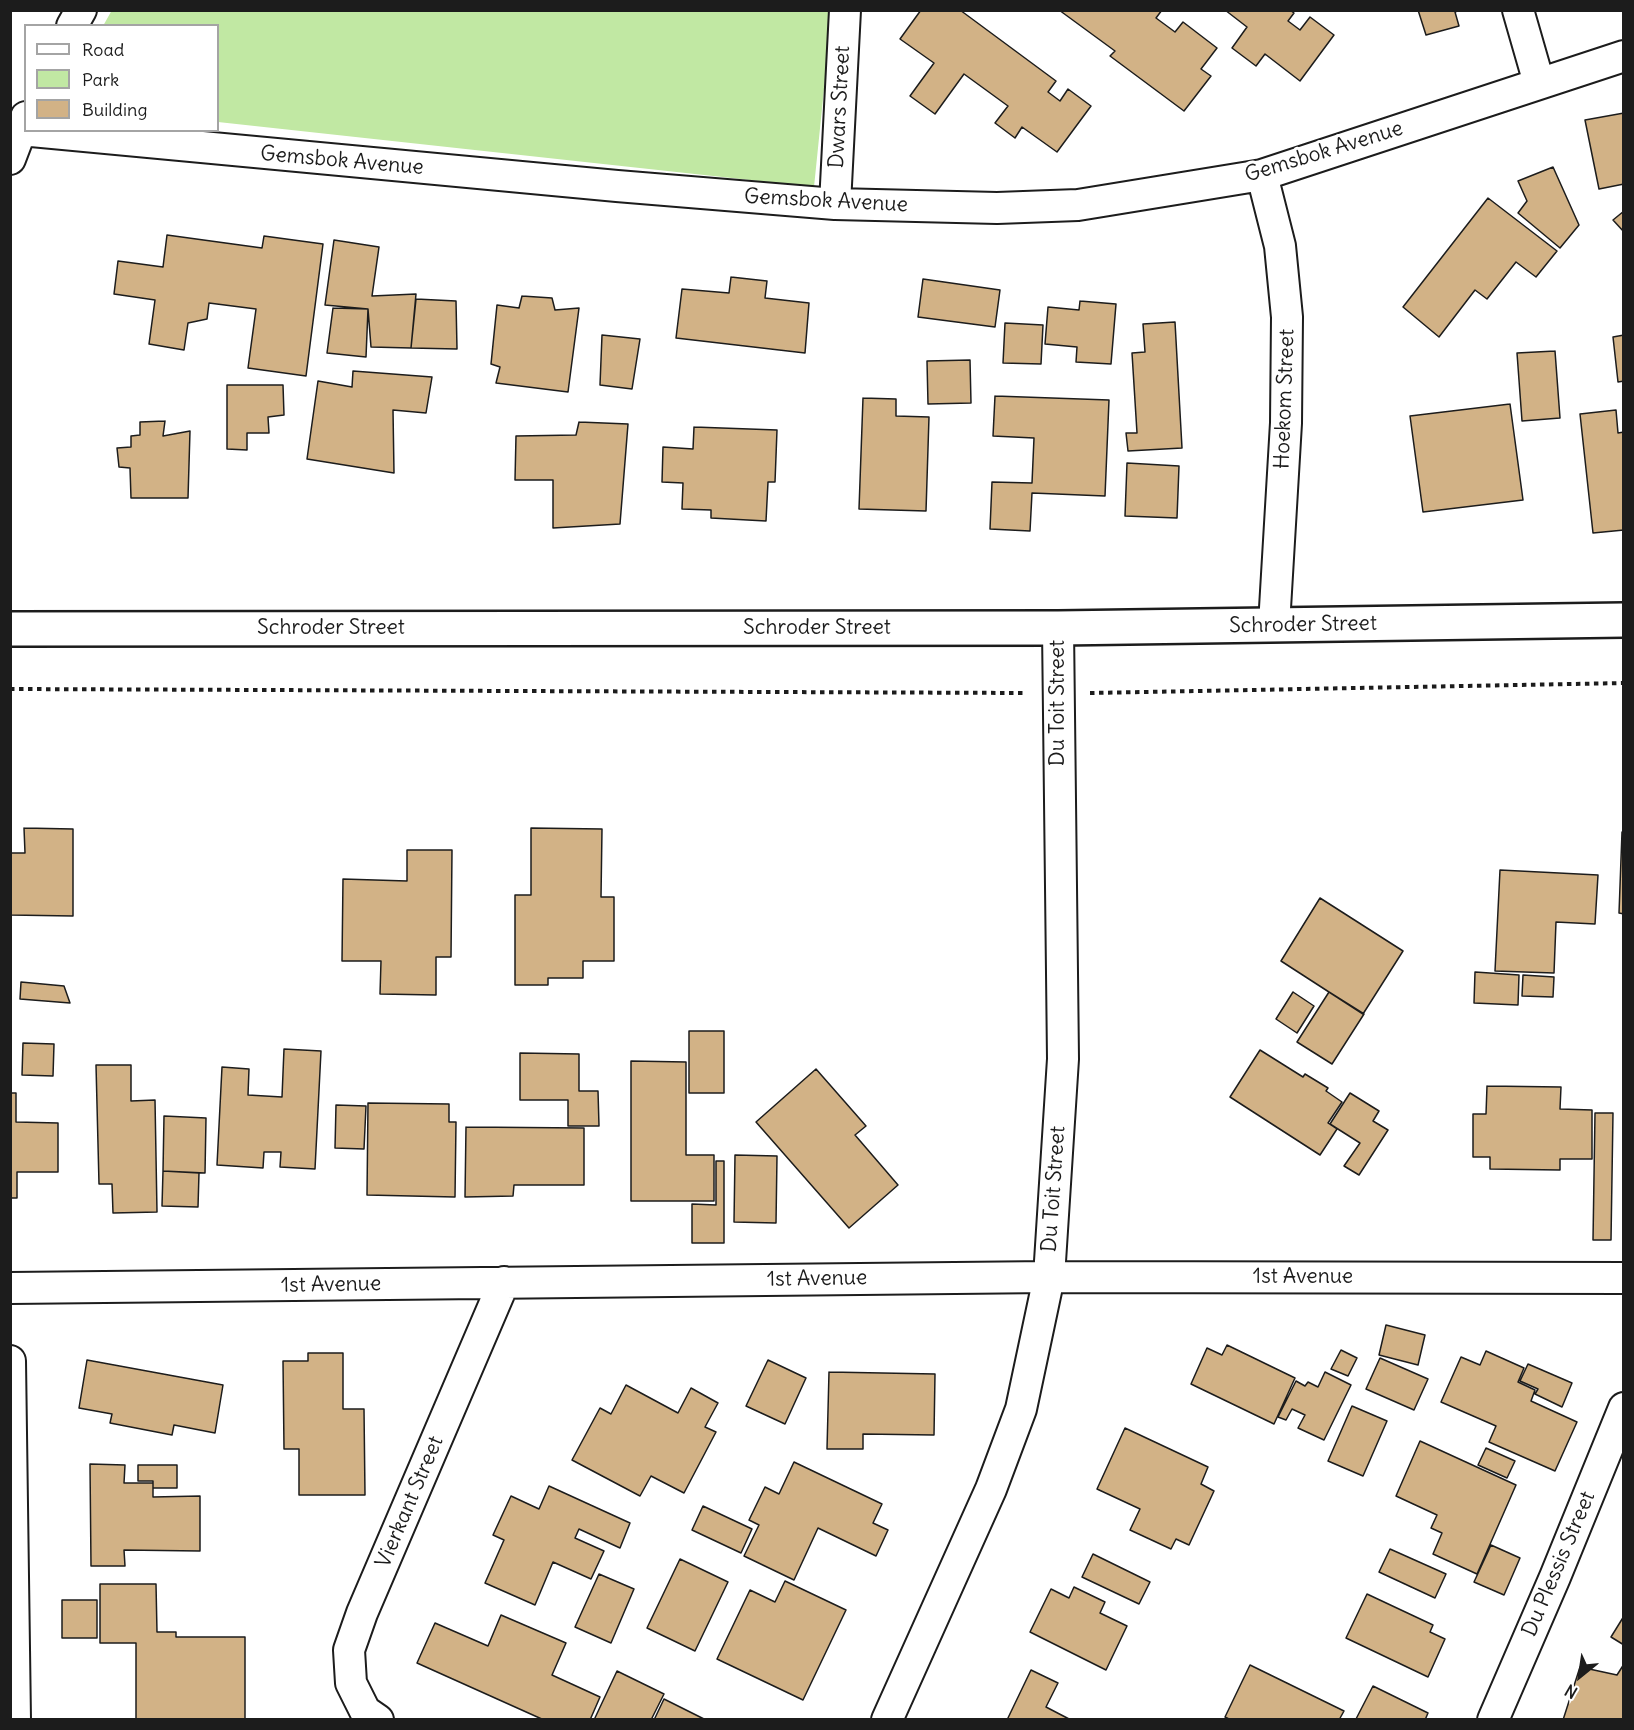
<!DOCTYPE html>
<html>
<head>
<meta charset="utf-8">
<style>
  body { margin:0 }
  #map { position:relative; width:1634px; height:1730px; overflow:hidden; background:#fff; font-family:Delius,sans-serif }
  canvas { display:block }
  .frame { position:absolute; inset:0; border:12px solid #1c1c1c; pointer-events:none }
  .legend { position:absolute; left:24px; top:24px; width:195px; height:108px; box-sizing:border-box; background:#fff; border:2px solid #a4a4a4; margin:0; padding:8px 10px; list-style:none; font-size:18px; color:#1c1c1c }
  .legend li { display:flex; align-items:center; gap:12px; height:30px }
  .legend b { width:30px; border:2px solid #a4a4a4 }
  .north { position:absolute; left:1550px; top:1646px; width:60px; height:60px; -webkit-text-stroke:4px #fff; paint-order:stroke; rotate:210deg; font-size:16px; font-weight:700; line-height:24px; text-align:center; color:#1c1c1c }
  .north::after { content:''; display:block; margin:auto; width:21px; height:27px; background:#1c1c1c; clip-path:polygon(50% 0,100% 100%,50% 72%,0 100%) }
</style>
</head>
<body>
<div id="map">
<canvas width="1634" height="1730"></canvas>
<div class="frame"></div>
<ul class="legend">
<li><b style="height:8px;background:#fff"></b>Road</li>
<li><b style="height:16px;background:#c1e8a3"></b>Park</li>
<li><b style="height:16px;background:#d2b286"></b>Building</li>
</ul>
<div class="north">N</div>
</div>
<script>
const ctx = document.querySelector('canvas').getContext('2d');
ctx.lineJoin = 'round';
function fill(path, color) { ctx.fillStyle = color; ctx.fill(path, 'evenodd'); }
const poly = rows => new Path2D(rows.map(r => 'M' + r).join(''));
function stroke(path, color, width, dash) { ctx.strokeStyle = color; ctx.lineWidth = width; ctx.lineCap = dash ? 'butt' : 'round'; ctx.setLineDash(dash || []); ctx.stroke(path); }
function write(font, color, halo, rows, align = 'center') {
  ctx.font = font + ' Delius,sans-serif'; ctx.lineWidth = 6; ctx.setLineDash([]); ctx.textBaseline = 'middle'; ctx.strokeStyle = halo; ctx.fillStyle = color; for (const [text, x, y, turn = 0] of rows) {
    ctx.save(); ctx.translate(x, y); ctx.rotate((+turn || 0) * Math.PI / 180); ctx.textAlign = isNaN(turn) ? turn : align; if (halo) ctx.strokeText(text, 0, 0); ctx.fillText(text, 0, 0); ctx.restore();
  }
}
const green = poly([
  [112,10,832,11,814,187,218,122,218,26,103,26]
]);
const building = poly([
  [921,10,960,10,1056,81,1048,92,1060,101,1068,89,1091,106,1057,152,1022,127,1015,138,995,123,1008,106,964,74,935,114,910,96,934,63,900,39,921,10],
  [1059,10,1162,10,1156,18,1175,32,1183,22,1217,48,1201,69,1211,76,1184,111,1110,56,1115,51,1059,10],
  [1225,10,1290,10,1294,13,1288,21,1300,30,1310,17,1334,35,1300,81,1265,54,1256,66,1232,48,1247,27,1225,10],
  [1418,10,1460,10,1455,12,1459,26,1426,35,1418,10],
  [1624,113,1624,184,1599,189,1585,120,1624,113],
  [1553,167,1579,225,1560,248,1518,213,1527,201,1518,181,1553,167],
  [1488,198,1557,251,1536,277,1516,262,1487,299,1475,290,1439,337,1403,307,1488,198],
  [1624,211,1624,232,1613,220,1624,211],
  [167,235,262,248,264,236,323,244,306,376,248,368,256,309,209,303,207,319,188,323,184,350,149,344,155,300,114,294,118,261,163,267,167,235],
  [334,240,379,247,372,296,416,294,411,348,371,347,368,309,325,305,334,240],
  [731,277,767,281,765,298,809,303,805,353,676,338,682,289,729,293,731,277],
  [923,279,1000,290,995,327,918,317,923,279],
  [522,296,552,298,555,310,579,308,568,392,496,383,500,367,491,364,497,305,519,308,522,296],
  [416,299,456,301,457,349,411,348,416,299],
  [1080,301,1116,304,1111,364,1076,362,1077,347,1045,344,1048,307,1079,310,1080,301],
  [333,308,368,309,366,357,327,353,333,308],
  [1175,322,1182,448,1128,451,1126,433,1137,433,1132,353,1145,352,1143,324,1175,322],
  [1005,323,1043,325,1041,364,1003,363,1005,323],
  [602,335,640,339,632,389,600,385,602,335],
  [1624,335,1624,381,1618,382,1613,337,1624,335],
  [1555,351,1560,418,1522,421,1517,353,1555,351],
  [970,360,971,403,928,404,927,361,970,360],
  [353,371,432,377,426,413,393,410,394,473,307,459,318,381,352,387,353,371],
  [227,385,283,385,284,415,268,417,269,433,247,433,247,450,227,449,227,385],
  [995,396,1109,400,1105,496,1032,493,1030,531,990,529,992,482,1032,483,1034,438,993,436,995,396],
  [863,398,896,399,896,416,929,417,926,511,859,509,863,398],
  [1510,404,1523,500,1423,512,1410,416,1510,404],
  [1616,410,1618,433,1624,432,1624,530,1593,533,1580,414,1616,410],
  [165,421,163,436,190,431,188,498,131,498,130,468,119,467,117,448,131,447,131,436,140,435,140,422,165,421],
  [579,422,628,424,620,524,553,528,553,480,515,480,516,436,576,435,579,422],
  [694,427,777,430,775,482,768,482,766,521,711,518,711,510,682,509,683,483,662,482,663,447,693,449,694,427],
  [1127,463,1179,466,1177,518,1125,516,1127,463],
  [24,828,73,829,73,916,10,915,10,853,25,853,24,828],
  [531,828,602,829,601,897,614,897,614,961,583,961,583,978,548,978,548,985,515,985,515,895,531,895,531,828],
  [1622,832,1624,832,1624,914,1619,913,1622,832],
  [407,850,452,850,451,957,436,957,436,995,380,994,381,961,342,961,343,879,407,881,407,850],
  [1500,870,1598,875,1595,924,1556,922,1554,973,1495,971,1500,870],
  [1320,898,1403,951,1363,1014,1281,961,1320,898],
  [1475,972,1519,975,1518,1005,1474,1003,1475,972],
  [1523,975,1554,977,1553,997,1522,996,1523,975],
  [21,982,64,986,70,1003,20,999,21,982],
  [1293,992,1314,1006,1297,1033,1276,1019,1293,992],
  [1329,992,1364,1014,1332,1064,1297,1042,1329,992],
  [689,1031,724,1031,724,1093,689,1093,689,1031],
  [23,1043,54,1044,53,1076,22,1075,23,1043],
  [284,1049,321,1051,315,1169,280,1167,281,1152,264,1152,263,1168,217,1165,222,1067,249,1069,248,1095,282,1097,284,1049],
  [1260,1050,1303,1077,1305,1074,1328,1088,1326,1091,1342,1102,1328,1123,1337,1129,1320,1155,1230,1097,1260,1050],
  [520,1053,579,1054,579,1091,598,1091,599,1126,568,1126,568,1100,520,1100,520,1053],
  [631,1061,686,1062,686,1155,714,1155,714,1201,631,1201,631,1061],
  [96,1065,131,1065,131,1101,155,1100,157,1212,113,1213,112,1184,99,1184,96,1065],
  [816,1069,866,1126,855,1135,898,1185,849,1228,756,1122,816,1069],
  [1487,1086,1561,1087,1560,1109,1592,1110,1592,1159,1560,1159,1560,1170,1490,1169,1490,1157,1473,1157,1473,1114,1486,1114,1487,1086],
  [10,1093,16,1093,16,1122,58,1123,58,1172,17,1172,17,1198,10,1198,10,1093],
  [1350,1093,1379,1111,1373,1121,1388,1130,1359,1175,1344,1166,1360,1143,1330,1124,1350,1093],
  [368,1103,449,1104,449,1122,456,1122,455,1197,367,1195,368,1103],
  [336,1105,366,1106,364,1149,335,1148,336,1105],
  [1595,1113,1613,1113,1611,1240,1593,1240,1595,1113],
  [164,1116,206,1118,205,1173,163,1171,164,1116],
  [466,1127,584,1128,584,1185,514,1185,513,1196,465,1197,466,1127],
  [735,1155,777,1156,776,1223,734,1222,735,1155],
  [716,1161,724,1161,724,1243,692,1243,692,1204,716,1205,716,1161],
  [163,1171,199,1173,198,1207,162,1206,163,1171],
  [1386,1325,1425,1335,1418,1365,1379,1355,1386,1325],
  [1227,1345,1295,1378,1274,1424,1191,1384,1207,1348,1222,1355,1227,1345],
  [1341,1350,1357,1358,1348,1376,1331,1369,1341,1350],
  [1486,1351,1524,1368,1518,1382,1535,1390,1531,1401,1577,1422,1555,1471,1489,1442,1496,1426,1441,1402,1461,1357,1480,1365,1486,1351],
  [308,1353,343,1353,343,1409,364,1409,365,1495,299,1495,299,1449,284,1449,283,1361,308,1361,308,1353],
  [1380,1358,1428,1379,1414,1410,1366,1389,1380,1358],
  [87,1360,223,1385,215,1433,174,1425,172,1435,110,1423,112,1414,79,1408,87,1360],
  [768,1360,806,1378,785,1424,746,1406,768,1360],
  [1528,1364,1572,1383,1562,1407,1535,1394,1538,1389,1520,1381,1528,1364],
  [829,1372,935,1374,934,1435,863,1434,863,1449,827,1449,829,1372],
  [1325,1372,1351,1385,1324,1440,1298,1428,1305,1415,1292,1409,1286,1420,1278,1417,1296,1381,1305,1386,1308,1382,1318,1387,1325,1372],
  [626,1385,678,1413,691,1388,718,1403,705,1427,716,1432,684,1493,651,1476,640,1496,572,1460,600,1408,611,1414,626,1385],
  [1352,1406,1387,1421,1363,1476,1328,1461,1352,1406],
  [1125,1428,1208,1467,1201,1484,1214,1491,1189,1545,1176,1539,1171,1549,1130,1530,1140,1509,1097,1489,1125,1428],
  [1420,1441,1516,1485,1477,1574,1433,1554,1442,1533,1431,1528,1437,1515,1396,1496,1420,1441],
  [1486,1448,1515,1461,1507,1478,1478,1465,1486,1448],
  [794,1462,882,1504,873,1523,888,1530,876,1556,818,1528,794,1580,744,1556,759,1525,749,1520,765,1487,779,1494,794,1462],
  [90,1464,125,1465,124,1483,153,1483,153,1497,200,1496,200,1551,124,1550,125,1566,91,1566,90,1464],
  [138,1465,177,1465,177,1488,153,1488,153,1481,138,1481,138,1465],
  [549,1486,630,1523,620,1548,579,1529,575,1538,604,1551,591,1579,553,1562,535,1605,485,1583,504,1540,493,1535,511,1496,539,1509,549,1486],
  [703,1506,752,1529,741,1553,692,1530,703,1506],
  [1491,1545,1520,1558,1504,1595,1474,1582,1491,1545],
  [1390,1549,1446,1574,1435,1598,1379,1572,1390,1549],
  [1093,1554,1150,1582,1139,1604,1082,1577,1093,1554],
  [680,1559,728,1582,695,1651,647,1628,680,1559],
  [599,1574,634,1589,611,1643,575,1627,599,1574],
  [785,1581,846,1610,803,1700,717,1659,750,1590,775,1602,785,1581],
  [100,1584,156,1584,157,1632,176,1632,176,1637,245,1637,245,1720,136,1720,136,1643,100,1643,100,1584],
  [1074,1587,1105,1602,1100,1613,1127,1626,1106,1670,1030,1632,1051,1589,1069,1598,1074,1587],
  [1367,1594,1433,1625,1430,1632,1445,1639,1428,1677,1346,1638,1367,1594],
  [62,1600,97,1600,97,1638,62,1638,62,1600],
  [501,1615,566,1643,552,1675,600,1697,590,1720,544,1720,417,1663,435,1623,488,1646,501,1615],
  [1624,1616,1624,1645,1611,1637,1624,1616],
  [1624,1664,1624,1720,1563,1720,1580,1667,1617,1675,1624,1664],
  [1250,1665,1344,1711,1339,1720,1231,1720,1225,1717,1250,1665],
  [1031,1670,1058,1683,1046,1707,1071,1720,1007,1720,1031,1670],
  [617,1671,664,1694,651,1720,594,1720,617,1671],
  [1373,1686,1428,1713,1425,1720,1356,1719,1373,1686],
  [664,1699,706,1720,654,1720,664,1699]
]);
const path = poly([
  [10,689,1026,693],
  [1090,693,1624,683]
]);
const minor = poly([
  [1518,10,1539,83],
  [72,26,81,10],
  [10,129,617,186,835,204,997,208,1078,205,1262,175,1624,56],
  [10,159,26,117],
  [1262,175,1280,246,1287,317,1286,423,1274,625],
  [835,204,845,10],
  [10,1288,1049,1277,1624,1278],
  [10,1361,15,1720],
  [378,1720,365,1711,351,1683,349,1650,362,1613,504,1282],
  [887,1720,991,1489,1021,1409,1049,1277,1063,1059,1058,628],
  [1493,1720,1555,1577,1624,1408]
]);
const trunk = poly([
  [10,629,1058,628,1624,620]
]);
const streetNames = [
  ["Dwars Street",840,107,-87],
  ["Gemsbok Avenue",1324,152,-17],
  ["Gemsbok Avenue",342,161,5],
  ["Gemsbok Avenue",826,201,3],
  ["Hoekom Street",1285,399,-88],
  ["Schroder Street",1303,625,-1],
  ["Schroder Street",331,628],
  ["Schroder Street",817,628],
  ["Du Toit Street",1058,703,-90],
  ["Du Toit Street",1054,1189,-86],
  ["1st Avenue",1303,1277],
  ["1st Avenue",817,1279,-1],
  ["1st Avenue",331,1285,-1],
  ["Vierkant Street",410,1502,-67],
  ["Du Plessis Street",1559,1564,-67]
];
fill(green, '#c1e8a3');
fill(building, '#d2b286');
stroke(building, '#1c1c1c', 1.5);
stroke(minor, '#1c1c1c', 34);
stroke(trunk, '#1c1c1c', 38);
stroke(path, '#1c1c1c', 4, [4.5, 4.5]);
stroke(minor, '#fff', 30);
stroke(trunk, '#fff', 33);
write('21px', '#1c1c1c', '#fff', streetNames);
</script>
</body>
</html>
